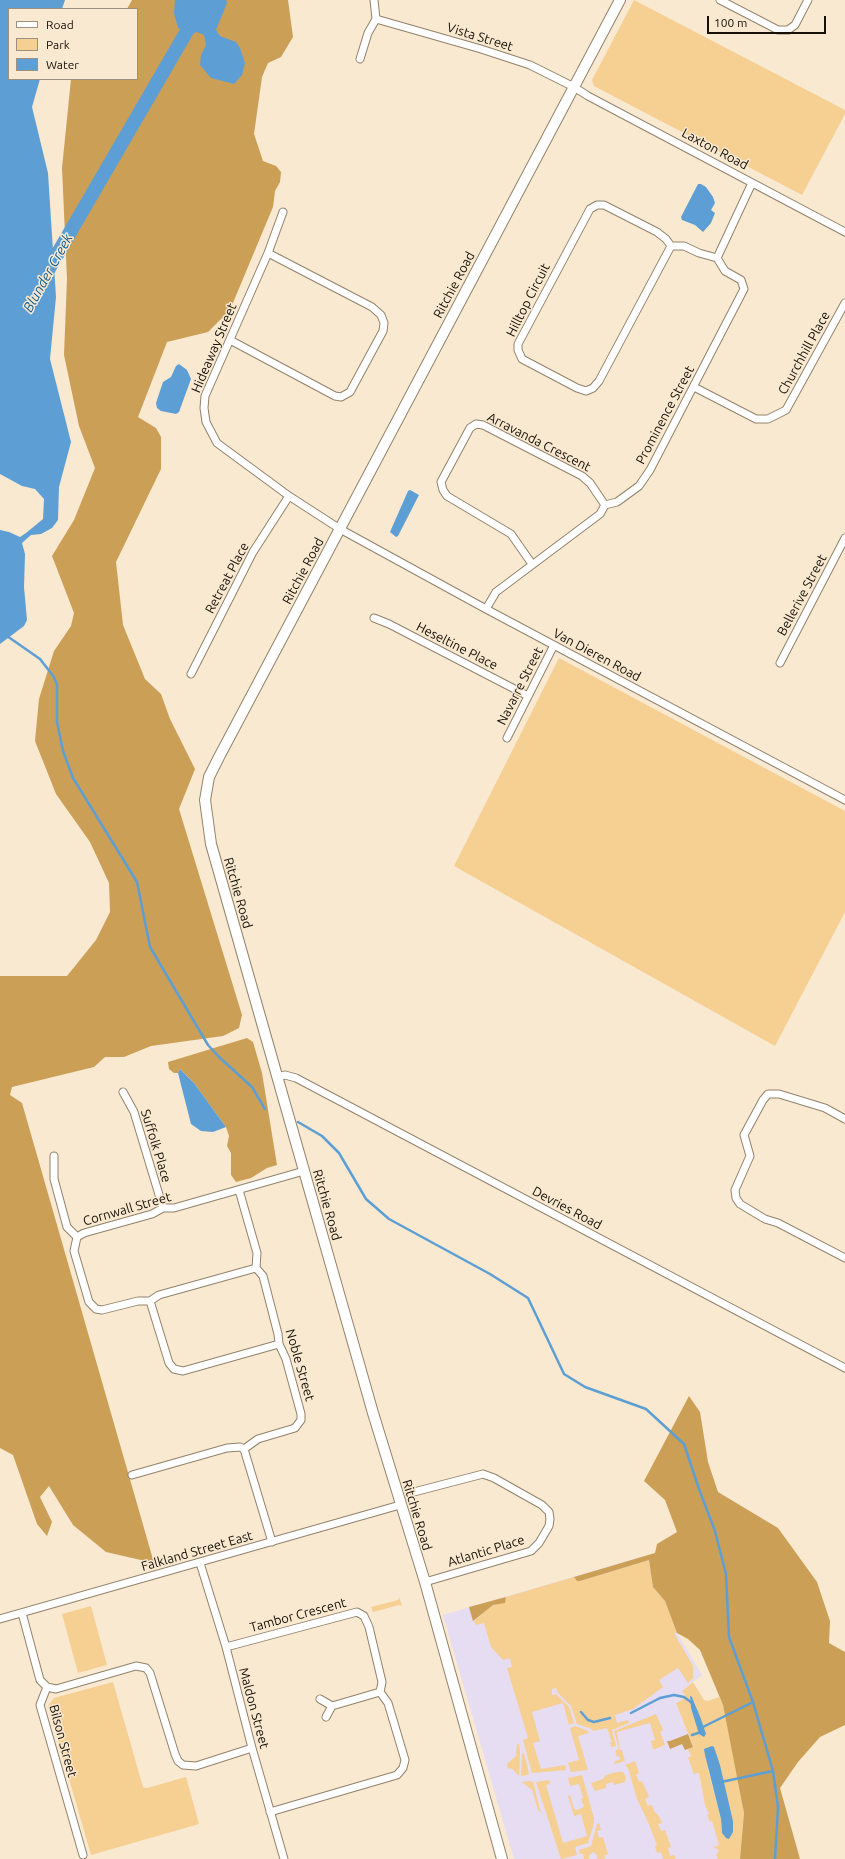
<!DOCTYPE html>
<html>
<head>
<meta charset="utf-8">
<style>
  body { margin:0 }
  #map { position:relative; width:845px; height:1859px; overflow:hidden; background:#f9e9d0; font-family:Ubuntu,sans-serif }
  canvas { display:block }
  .legend { position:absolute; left:8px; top:8px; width:130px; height:72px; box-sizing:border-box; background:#f9e9d0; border:1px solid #9d9280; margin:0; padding:5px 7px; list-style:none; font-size:12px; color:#140f07 }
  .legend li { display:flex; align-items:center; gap:8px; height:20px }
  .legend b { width:20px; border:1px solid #9d9280 }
  .scale { position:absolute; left:707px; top:16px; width:119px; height:18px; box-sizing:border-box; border:2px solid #140f07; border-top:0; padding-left:5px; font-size:12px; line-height:14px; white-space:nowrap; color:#140f07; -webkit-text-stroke:3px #f9e9d0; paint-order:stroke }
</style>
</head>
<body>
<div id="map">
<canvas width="845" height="1859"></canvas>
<ul class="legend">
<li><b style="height:5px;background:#fff"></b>Road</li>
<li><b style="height:11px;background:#f6cf93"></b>Park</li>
<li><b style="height:11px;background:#5d9fd4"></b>Water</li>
</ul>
<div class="scale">100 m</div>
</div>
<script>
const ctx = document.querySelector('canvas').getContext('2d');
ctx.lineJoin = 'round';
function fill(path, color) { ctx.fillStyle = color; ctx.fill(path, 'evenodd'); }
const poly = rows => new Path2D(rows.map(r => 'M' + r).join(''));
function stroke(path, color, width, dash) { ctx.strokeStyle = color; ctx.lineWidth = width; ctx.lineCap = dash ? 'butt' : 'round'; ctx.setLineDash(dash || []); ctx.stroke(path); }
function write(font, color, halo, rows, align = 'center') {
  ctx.font = font + ' Ubuntu,sans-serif'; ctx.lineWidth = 3; ctx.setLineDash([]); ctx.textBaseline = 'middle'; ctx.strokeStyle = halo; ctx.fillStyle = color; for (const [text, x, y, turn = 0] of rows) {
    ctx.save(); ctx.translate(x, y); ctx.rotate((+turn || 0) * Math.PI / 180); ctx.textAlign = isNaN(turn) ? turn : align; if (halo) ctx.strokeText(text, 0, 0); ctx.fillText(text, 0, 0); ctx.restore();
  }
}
const education = poly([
  [648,1555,649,1556,677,1633,702,1675,682,1691,685,1695,682,1700,676,1703,694,1749,705,1804,710,1804,722,1843,720,1859,514,1859,443,1615]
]);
const green = poly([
  [634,0,845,110,845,114,802,195,594,86,592,80],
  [559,658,845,811,845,912,775,1046,454,866],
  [649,1560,653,1587,665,1601,677,1633,674,1633,693,1666,693,1678,688,1683,678,1668,659,1680,663,1687,633,1709,615,1715,617,1723,628,1720,629,1723,612,1730,616,1746,611,1747,610,1743,612,1742,607,1728,593,1731,592,1729,577,1724,571,1706,558,1693,556,1688,552,1689,552,1695,556,1694,569,1707,574,1723,569,1725,563,1703,532,1712,540,1741,533,1743,541,1769,565,1765,566,1770,532,1773,523,1740,528,1738,507,1668,512,1667,510,1658,503,1660,491,1647,484,1623,476,1625,474,1621,490,1607,506,1600,506,1597,574,1577,577,1581,580,1581],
  [399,1597,402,1606,399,1605,373,1612,371,1607,398,1600],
  [91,1606,107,1665,78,1673,62,1614],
  [113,1682,143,1787,147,1788,186,1777,199,1824,91,1855,48,1706,54,1698],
  [693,1682,704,1700,708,1701,719,1697,723,1705,740,1788,744,1813,740,1859,717,1859,718,1857,716,1856,719,1850,713,1847,719,1845,712,1821,710,1822,707,1815,709,1814,705,1805,699,1773,694,1774,688,1758,691,1756,688,1749,693,1746,676,1703,682,1700,685,1695,682,1691],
  [690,1697,692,1697,695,1703,705,1734,695,1717],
  [714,1747,733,1821,722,1833,721,1819,708,1769],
  [656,1714,663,1730,660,1732,665,1745,653,1750,651,1741,655,1740,650,1723,617,1732,620,1750,622,1750,625,1761,615,1764,614,1762,620,1759,619,1756,617,1757,615,1751,619,1749,614,1731],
  [575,1726,588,1731,589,1733,578,1736,588,1770,571,1772,568,1763,579,1760,570,1728],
  [517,1744,519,1744,520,1752,519,1776,511,1768,508,1769,507,1764,516,1756],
  [524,1753,529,1773,528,1775,521,1776,522,1754],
  [635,1761,639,1773,636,1775,639,1782,642,1781,649,1797,645,1799,648,1806,652,1805,654,1811,659,1816,662,1823,658,1824,661,1831,665,1830,671,1847,668,1848,670,1856,674,1855,676,1859,663,1859,661,1852,657,1853,655,1847,657,1845,648,1822,637,1799,628,1768,625,1765],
  [617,1772,623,1772,626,1777,625,1782,614,1785,613,1782,606,1784,606,1788,595,1791,591,1783,603,1779,606,1775],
  [582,1775,594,1818,594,1823,588,1843,575,1847,577,1855,561,1859,536,1782,549,1780,550,1784,546,1785,563,1843,587,1836,581,1814,574,1816,568,1796,570,1795,574,1809,577,1810,582,1808,584,1806,581,1799,583,1798,579,1784,570,1786,568,1778],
  [529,1781,533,1782,541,1813,538,1810,532,1790,522,1782],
  [599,1823,601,1830,597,1831,599,1838,603,1837,608,1854,604,1856,605,1859,597,1859,597,1855,593,1852,589,1855,589,1859,584,1859,583,1854,580,1854,579,1850,591,1846,597,1824]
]);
const forest = poly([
  [132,0,288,0,293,37,281,57,268,63,262,77,254,134,263,161,276,166,281,172,280,182,275,191,273,207,230,310,208,332,167,342,138,417,156,428,161,437,161,469,116,562,123,625,145,679,161,694,170,719,195,769,179,809,242,1015,239,1028,223,1036,151,1046,124,1057,105,1057,94,1067,12,1087,10,1095,22,1103,154,1563,106,1552,73,1525,49,1486,40,1497,52,1522,47,1536,37,1524,13,1455,0,1448,0,976,67,976,96,940,110,912,109,883,90,842,56,794,35,741,39,699,54,651,71,626,74,613,52,556,74,520,95,468,79,426,64,355,67,279,62,168,71,79,137,79,137,9,127,9],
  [247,1038,253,1042,262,1073,277,1165,267,1168,251,1178,236,1182,231,1175,231,1153,227,1146,229,1136,226,1127,194,1083,180,1069,178,1073,174,1073,169,1069,168,1062],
  [689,1396,700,1412,708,1462,718,1492,778,1528,817,1582,830,1621,829,1643,845,1652,845,1725,820,1737,798,1762,780,1788,800,1859,740,1859,744,1813,723,1705,700,1650,688,1639,677,1633,665,1601,653,1587,649,1560,580,1581,577,1581,574,1577,655,1553,657,1544,677,1532,665,1500,644,1481],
  [506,1597,505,1603,493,1605,473,1621,469,1607],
  [688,1734,693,1747,685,1750,682,1744,670,1749,667,1741,670,1741]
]);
const water = poly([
  [0,0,65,0,62,9,9,9,9,79,40,79,32,107,48,173,56,297,50,359,71,442,59,487,58,520,52,528,41,534,31,535,22,543,25,554,24,587,27,620,24,626,0,644,0,530,9,532,20,537,26,533,43,519,44,499,35,489,22,486,0,474],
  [175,0,226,0,227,3,216,30,220,36,236,42,240,48,245,63,242,75,234,84,211,78,200,65,201,55,206,45,204,35,197,32,188,35,178,28,174,13],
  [698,184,701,184,706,187,713,197,715,203,711,210,715,213,711,223,703,232,695,225,682,220,681,217],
  [179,364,187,370,191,379,179,412,176,414,161,411,157,408,156,403,163,382,171,377,176,366],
  [410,490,419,495,398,536,396,537,390,532,408,491],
  [180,1069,194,1083,226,1127,213,1132,201,1131,191,1124,178,1073],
  [690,1696,692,1697,701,1719,706,1734,704,1737,699,1734,691,1708],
  [712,1746,714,1747,720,1765,733,1821,733,1832,729,1839,726,1838,722,1833,721,1819,705,1755,704,1749]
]);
const stream = poly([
  [7,636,40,659,54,677,57,685,57,722,63,751,73,778,137,882,150,947,208,1045,219,1057,252,1087,265,1109],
  [298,1122,322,1136,339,1153,366,1199,389,1219,490,1274,528,1298,564,1374,585,1387,646,1409,684,1444,699,1489,715,1531,726,1574,729,1637,753,1702,773,1771,778,1807,775,1859],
  [581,1712,588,1720,594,1722,610,1718],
  [631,1713,660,1698,674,1695,684,1697,692,1703],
  [701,1728,753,1702],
  [692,1735,701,1732],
  [721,1782,773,1771]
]);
const river = poly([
  [44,277,205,0]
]);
const street = poly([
  [720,0,778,30,788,30,795,25,808,0],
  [376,19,481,49,530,65,574,87,588,96,845,232],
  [360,59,368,33,376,19,374,0],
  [283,212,268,253,205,396,204,408,206,422,217,443,289,496,340,529,486,609,845,800],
  [671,246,599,381,593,388,586,391,577,388,522,359,518,350,518,344,590,209,597,205,604,205,657,232,666,239,671,246,684,246,699,253,717,258],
  [230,340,335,396,341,397,350,392,383,331,384,323,381,315,372,307,268,253],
  [694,387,756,419,768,419,786,410,845,303],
  [532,564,511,534,447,496,443,490,441,482,470,428,476,424,483,425,582,476,590,483,605,505],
  [486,609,496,592,600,514,605,505,617,502,639,486,650,470,744,289,741,280,725,271,717,258,752,183],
  [374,618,389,624,528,696],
  [780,663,845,538],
  [191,674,253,552,289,496],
  [507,738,554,645],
  [277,1077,285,1075,296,1078,845,1368],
  [123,1092,134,1112,163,1208],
  [845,1119,825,1108,779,1094,768,1094,763,1100,744,1135,750,1156,735,1190,736,1198,740,1204,765,1219,778,1223,845,1258],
  [54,1156,54,1179,67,1227,77,1237],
  [256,1268,159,1295,150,1301,138,1301,102,1310,96,1309,89,1302,74,1251,77,1237,84,1233,152,1214,163,1208,174,1208,304,1171],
  [150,1301,169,1363,174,1369,183,1371,279,1344],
  [244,1449,272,1542],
  [132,1475,227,1448,240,1447,244,1449,258,1439,295,1428,301,1420,301,1414,286,1359,279,1344,278,1334,263,1276,256,1268,257,1253,239,1190],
  [414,1492,483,1474,494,1478,542,1505,549,1512,550,1519,549,1526,539,1543,531,1551,425,1582],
  [200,1563,226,1647,252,1748,284,1859],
  [22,1613,40,1680,47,1687,40,1705,83,1855],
  [0,1619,400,1505],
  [226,1647,357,1612,364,1616,369,1627,382,1682,380,1692,388,1703,405,1760,403,1768,397,1775,270,1812],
  [47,1687,56,1689,136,1666,146,1668,150,1673,175,1754,178,1761,183,1765,196,1766,252,1748],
  [320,1699,332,1706,380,1692],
  [326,1717,332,1706]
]);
const secondary = poly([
  [502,1859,425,1582,373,1413,211,844,205,800,209,777,219,757,620,0]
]);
const streetNames = [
  ["Vista Street",480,37,17],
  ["Laxton Road",715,149,28],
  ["Ritchie Road",454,285,-62],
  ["Hilltop Circuit",528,300,-63],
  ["Hideaway Street",214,348,-67],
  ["Churchhill Place",804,353,-61],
  ["Prominence Street",665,415,-62],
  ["Arravanda Crescent",539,442,27],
  ["Ritchie Road",303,571,-62],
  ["Retreat Place",227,578,-62],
  ["Bellerive Street",802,595,-62],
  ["Heseltine Place",457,646,27],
  ["Van Dieren Road",597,655,28],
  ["Navarre Street",520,686,-63],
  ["Ritchie Road",238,893,74],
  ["Suffolk Place",156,1146,73],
  ["Ritchie Road",327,1205,74],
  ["Devries Road",567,1208,28],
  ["Cornwall Street",127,1209,-16],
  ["Noble Street",300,1365,74],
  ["Ritchie Road",417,1515,73],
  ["Falkland Street East",197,1551,-16],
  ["Atlantic Place",486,1551,-17],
  ["Tambor Crescent",298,1615,-15],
  ["Maldon Street",254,1708,75],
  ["Bilson Street",63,1741,75]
];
const waterNames = [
  ["Blunder Creek",48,273,-61]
];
fill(education, '#e6ddf2');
fill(green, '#f6cf93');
fill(forest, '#cb9f56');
fill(water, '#5d9fd4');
stroke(stream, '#5d9fd4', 2.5);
stroke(river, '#5d9fd4', 14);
stroke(street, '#91826c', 9);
stroke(secondary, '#91826c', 12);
stroke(street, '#fff', 7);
stroke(secondary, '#fff', 10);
write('13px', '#140f07', '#f9e9d0', streetNames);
write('italic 14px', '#105c8f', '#f9e9d0', waterNames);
</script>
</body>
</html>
